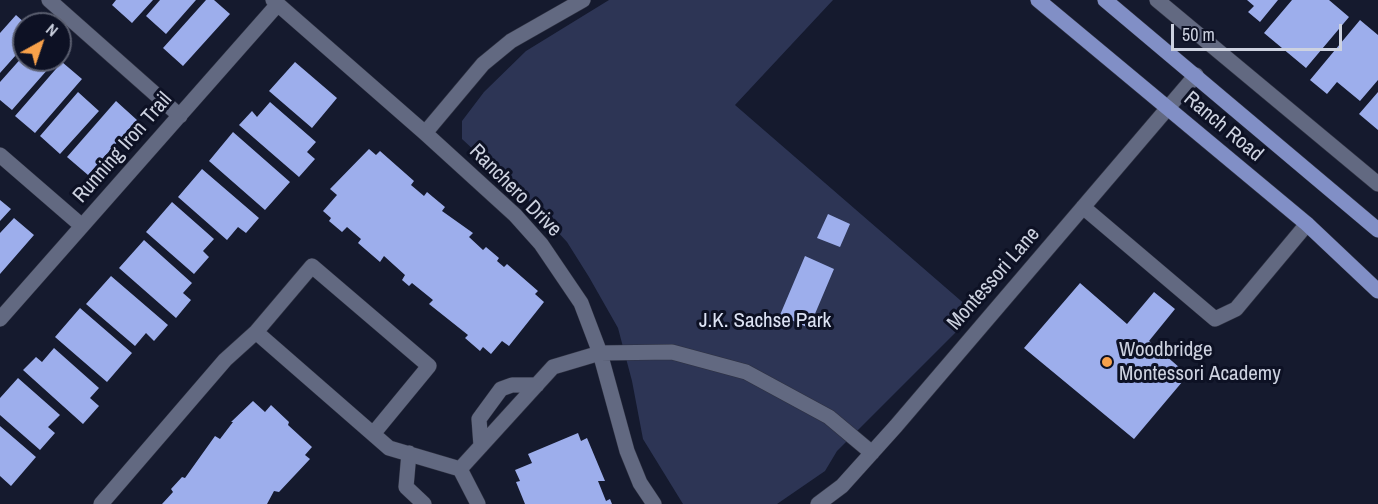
<!DOCTYPE html>
<html>
<head>
<meta charset="utf-8">
<style>
  body { margin:0 }
  #map { position:relative; width:1378px; height:504px; overflow:hidden; background:#151a2e; font-family:"Archivo Narrow",sans-serif }
  canvas { display:block }
  .north { position:absolute; left:12px; top:12px; width:60px; height:60px; box-sizing:border-box; background:#0d1124; border:2px solid #5a5e6f; border-radius:50%; rotate:40deg; font-size:16px; font-weight:700; line-height:24px; text-align:center; color:#cdd2e0 }
  .north::after { content:''; display:block; margin:auto; width:21px; height:27px; background:#f8a14a; clip-path:polygon(50% 0,100% 100%,50% 72%,0 100%) }
  .scale { position:absolute; left:1171px; top:24px; width:171px; height:27px; box-sizing:border-box; border:3px solid #cdd2e0; border-top:0; padding-left:8px; font-size:18px; line-height:21px; white-space:nowrap; color:#cdd2e0; -webkit-text-stroke:4px #0d1124; paint-order:stroke }
</style>
</head>
<body>
<div id="map">
<canvas width="1378" height="504"></canvas>
<div class="north">N</div>
<div class="scale">50 m</div>
</div>
<script>
const ctx = document.querySelector('canvas').getContext('2d');
ctx.lineJoin = 'round';
function fill(path, color) { ctx.fillStyle = color; ctx.fill(path, 'evenodd'); }
const poly = rows => new Path2D(rows.map(r => 'M' + r).join(''));
function stroke(path, color, width, dash) { ctx.strokeStyle = color; ctx.lineWidth = width; ctx.lineCap = dash ? 'butt' : 'round'; ctx.setLineDash(dash || []); ctx.stroke(path); }
function write(font, color, halo, rows, align = 'center') {
  ctx.font = font + ' "Archivo Narrow",sans-serif'; ctx.lineWidth = 6; ctx.setLineDash([]); ctx.textBaseline = 'middle'; ctx.strokeStyle = halo; ctx.fillStyle = color; for (const [text, x, y, turn = 0] of rows) {
    ctx.save(); ctx.translate(x, y); ctx.rotate((+turn || 0) * Math.PI / 180); ctx.textAlign = isNaN(turn) ? turn : align; if (halo) ctx.strokeText(text, 0, 0); ctx.fillText(text, 0, 0); ctx.restore();
  }
}
const green = poly([
  [609,0,833,0,735,105,975,313,837,451,825,471,777,504,683,504,643,439,632,381,618,328,589,277,567,242,530,202,462,139,462,121,484,92,526,51]
]);
const building = poly([
  [116,0,153,0,132,23,112,5],
  [160,0,196,0,166,34,146,16],
  [206,0,214,0,230,14,183,66,163,48],
  [1247,0,1278,0,1260,22,1248,12,1254,6],
  [1292,0,1329,0,1349,17,1306,68,1264,33],
  [16,15,26,24,24,24,24,46,0,73,0,33],
  [1360,20,1378,35,1378,80,1360,101,1337,82,1327,94,1310,80],
  [24,55,24,60,56,60,12,110,0,100,0,82],
  [62,62,82,79,35,133,15,116],
  [295,62,337,98,312,128,269,91],
  [78,92,99,111,60,154,40,136],
  [1378,92,1378,130,1359,114],
  [116,101,137,120,88,175,67,157],
  [270,102,316,142,307,152,315,159,299,177,239,125,252,111,257,117],
  [233,132,290,182,265,210,209,161],
  [369,149,376,155,380,151,414,181,411,185,424,196,427,192,445,207,442,211,473,233,469,237,483,250,486,247,499,258,497,261,504,267,507,264,538,291,535,294,544,302,509,346,502,341,491,354,483,347,480,351,465,338,468,335,429,304,433,300,412,283,409,286,402,280,405,275,384,256,380,262,358,243,361,239,347,227,342,232,329,221,331,218,323,211,337,195,330,189],
  [202,169,259,218,246,233,238,227,227,240,178,197],
  [0,200,11,209,0,221],
  [172,202,214,239,203,251,209,257,194,274,146,232],
  [828,214,850,224,840,247,817,238],
  [14,218,34,235,0,274,0,233],
  [144,240,192,283,183,293,191,300,176,318,119,268],
  [805,256,834,269,809,328,780,315],
  [111,276,168,325,154,341,146,333,135,346,86,304],
  [1080,283,1127,324,1154,292,1175,309,1149,341,1188,375,1134,439,1024,348],
  [80,308,132,353,107,382,55,337],
  [54,348,99,388,90,398,99,406,83,424,23,370,36,357,42,362],
  [18,378,60,415,48,427,55,433,40,450,0,415,0,398],
  [253,401,265,412,271,405,289,422,288,425,312,447,305,455,310,459,279,492,274,491,267,504,162,504,173,492,171,489,182,477,185,478,215,436,220,439,233,422,231,422],
  [0,426,36,457,11,486,0,476],
  [578,433,581,441,587,438,605,481,598,481,606,501,610,499,612,504,525,504,516,482,520,481,515,470,532,463,528,454]
]);
const minor = poly([
  [49,0,180,116],
  [273,0,425,133,515,215,541,244,581,303,600,353,627,451,640,483,654,504],
  [1157,0,1378,184],
  [425,133,483,64,511,41,583,0],
  [0,155,82,226],
  [1083,207,1215,319,1236,309,1307,224],
  [0,319,278,4],
  [373,434,429,366,312,266,256,332,389,448,460,469,553,367,600,353,672,352,746,372,829,417,872,453],
  [481,446,479,419,501,389,512,385,537,385],
  [409,453,406,487,424,504],
  [460,469,478,504],
  [101,504,225,360,256,332],
  [818,504,842,486,896,426,1196,75]
]);
const major = poly([
  [1038,0,1307,224,1378,291],
  [1105,0,1378,230]
]);
const markers = [
  [1107,362,6,"#f8a14a"]
];
const streetNames = [
  ["Ranch Road",1223,127,40],
  ["Running Iron Trail",123,148,-49],
  ["Ranchero Drive",515,191,45],
  ["Montessori Lane",994,279,-49]
];
const parkNames = [
  ["J.K. Sachse Park",765,321]
];
const poiNames = [
  ["Woodbridge",1119,350],
  ["Montessori Academy",1119,374]
];
fill(green, '#2d3555');
fill(building, '#9daeec');
stroke(minor, '#2f3242', 16);
stroke(major, '#2f3242', 16);
stroke(minor, '#626981', 15);
stroke(major, '#818fc6', 15);
for (const [x, y, r, color] of markers) { const dot = new Path2D(); dot.arc(x, y, r, 0, 2 * Math.PI); ctx.fillStyle = color; ctx.fill(dot); stroke(dot, '#0d1124', 2); }
write('21px', '#cdd2e0', '#0d1124', streetNames);
write('21px', '#dde3f4', '#0d1124', parkNames);
write('21px', '#cdd2e0', '#0d1124', poiNames, 'left');
</script>
</body>
</html>
